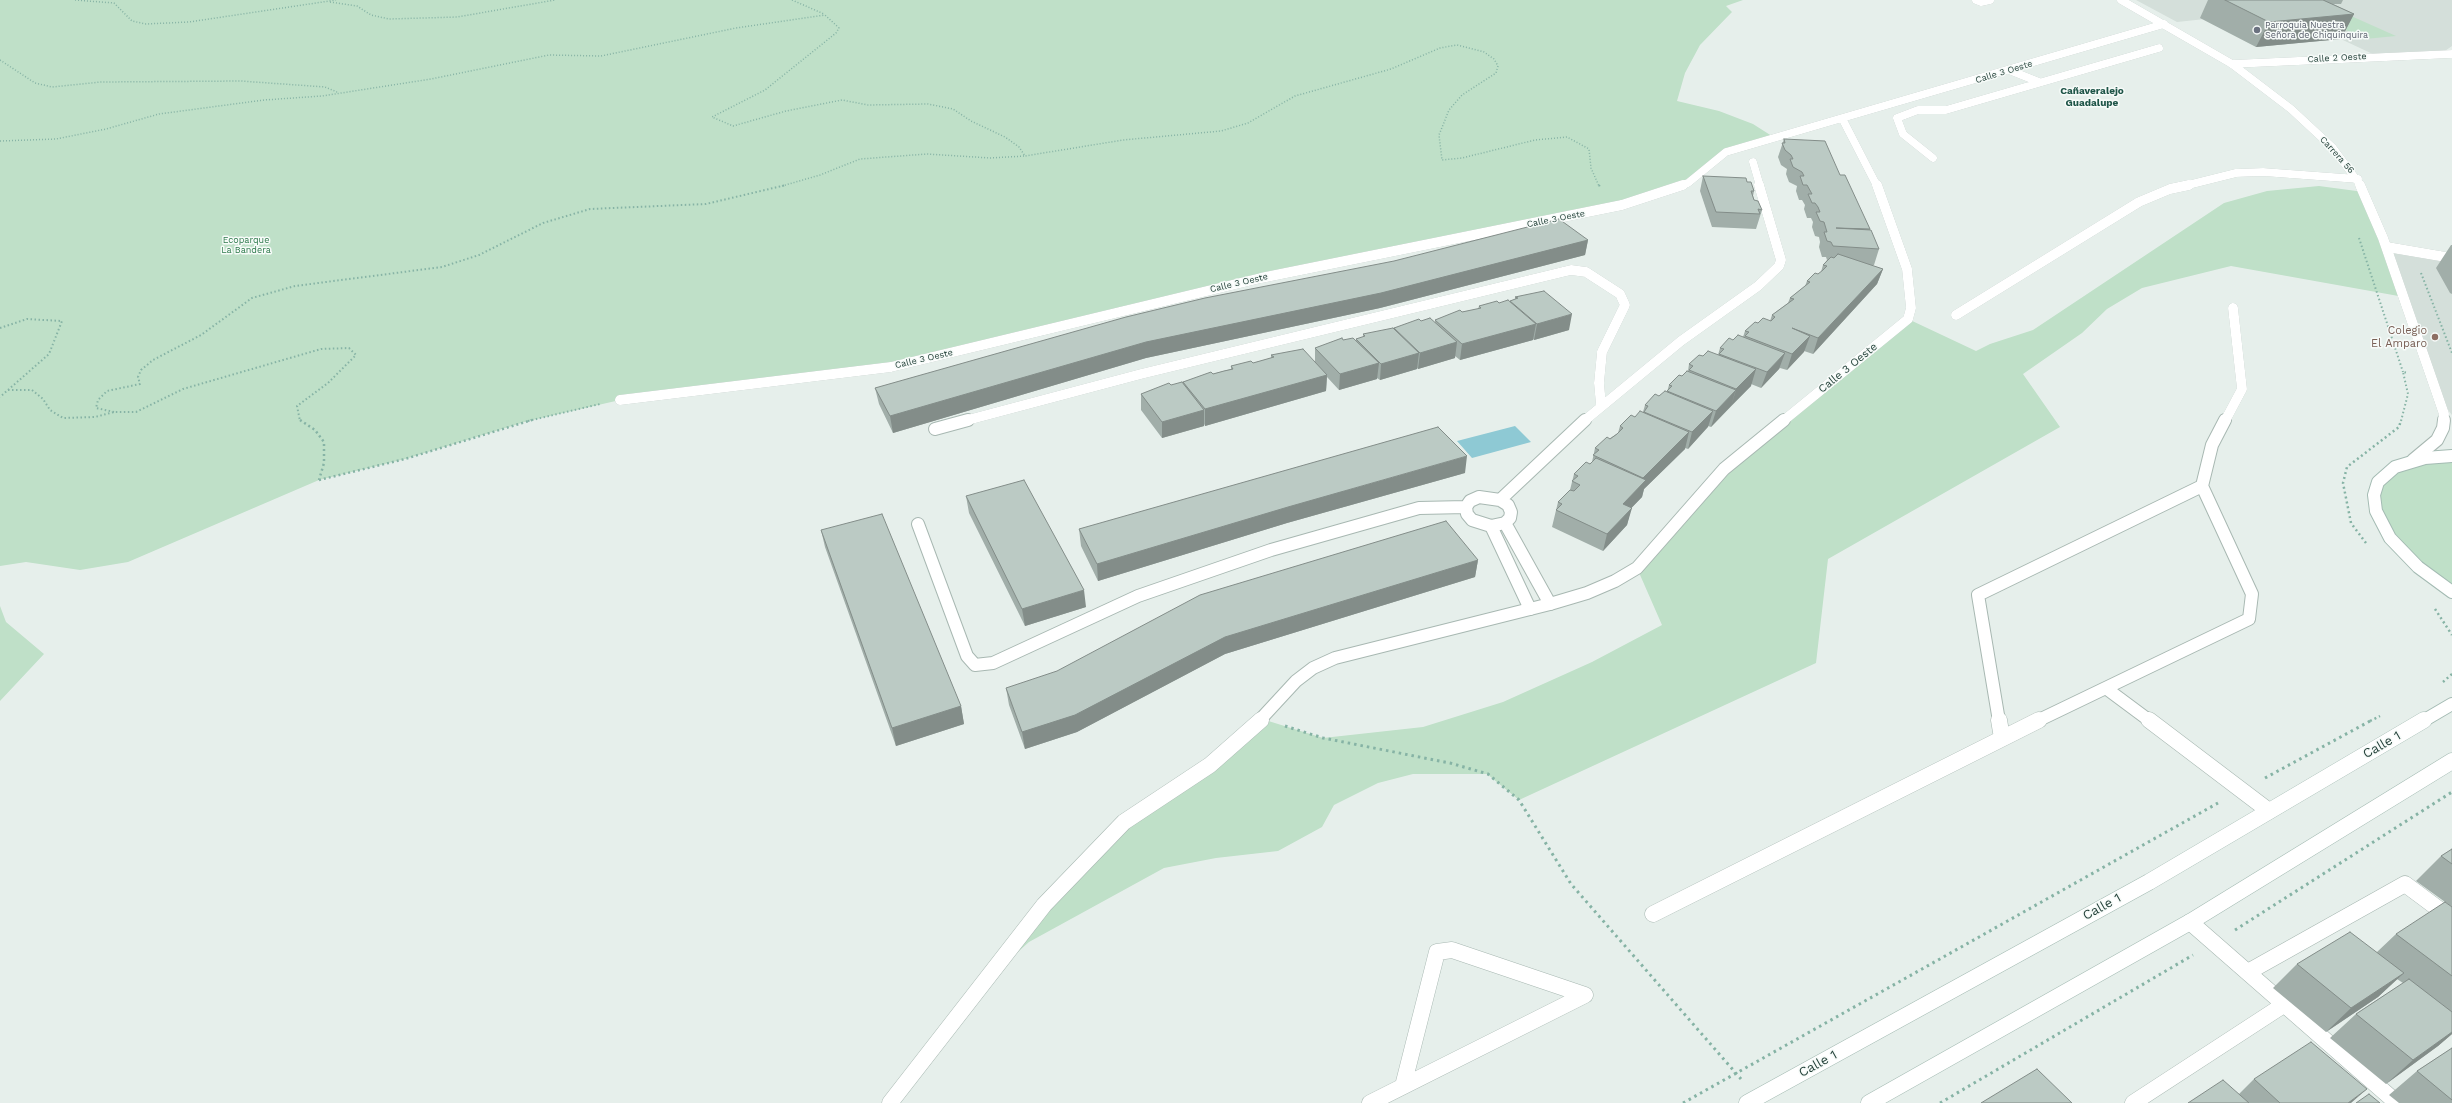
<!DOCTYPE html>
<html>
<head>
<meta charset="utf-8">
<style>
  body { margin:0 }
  canvas { display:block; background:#e6efeb }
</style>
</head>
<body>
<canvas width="2452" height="1103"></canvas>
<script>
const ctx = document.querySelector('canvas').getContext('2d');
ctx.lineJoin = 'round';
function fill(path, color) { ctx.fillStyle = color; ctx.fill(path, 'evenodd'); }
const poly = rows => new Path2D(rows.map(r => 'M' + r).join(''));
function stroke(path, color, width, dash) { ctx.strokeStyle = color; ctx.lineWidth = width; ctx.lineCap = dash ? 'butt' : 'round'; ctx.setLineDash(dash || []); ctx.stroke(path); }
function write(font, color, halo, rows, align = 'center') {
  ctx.font = font + ' "Work Sans",sans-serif'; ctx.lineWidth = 3; ctx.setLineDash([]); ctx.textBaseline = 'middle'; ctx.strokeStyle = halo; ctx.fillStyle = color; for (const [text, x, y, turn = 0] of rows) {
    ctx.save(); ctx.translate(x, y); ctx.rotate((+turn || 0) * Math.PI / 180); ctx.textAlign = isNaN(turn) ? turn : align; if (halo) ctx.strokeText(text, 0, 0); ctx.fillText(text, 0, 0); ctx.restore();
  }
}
const built = poly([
  [2136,0,2452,0,2452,46,2442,53,2377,56,2281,11,2177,22],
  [2387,247,2452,258,2452,415,2440,400]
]);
const green = poly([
  [0,0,1743,0,1726,6,1732,12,1700,45,1685,73,1677,101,1719,111,1753,124,1775,138,1726,152,1688,183,1622,205,1261,278,891,367,620,400,528,421,405,459,319,480,128,562,80,570,26,562,0,566],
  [2331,7,2396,36,2365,39,2302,10],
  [2319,186,2364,192,2404,297,2231,266,2142,288,2107,309,2082,333,2023,374,2060,427,1828,559,1816,663,1519,800,1487,774,1413,774,1378,783,1334,805,1322,827,1278,851,1216,858,1164,868,1029,942,991,976,1124,822,1262,719,1323,738,1423,727,1503,702,1592,662,1662,625,1637,568,1724,469,1908,319,1976,351,1990,344,2033,330,2224,203,2267,191],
  [2452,456,2452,592,2390,538,2375,488,2382,476],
  [0,606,6,622,44,654,0,701]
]);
const water = poly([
  [1515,426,1531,442,1472,458,1457,441]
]);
const pathFar3 = poly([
  [75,0,114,3,132,21,146,24,189,22,336,0],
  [792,0,824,14],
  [330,2,357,6,371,15,389,19,457,17,555,0],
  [0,60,35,83,52,87,101,82,241,81,325,87,337,92],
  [0,141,56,139,106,129,159,114,264,100,322,96,431,79,549,55,601,56,736,28,825,15,839,28,836,33,765,90,712,117,733,126,786,111,842,100,868,105,928,104,953,109,971,121,1005,137,1019,147,1025,156,1123,140,1221,131,1248,123,1295,96,1391,69,1440,48,1457,45,1484,52,1494,59,1498,66,1496,73,1462,95,1449,110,1439,135,1442,160,1462,158,1535,140,1567,137,1589,149,1591,168,1599,186],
  [782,186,820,175,860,159,927,154,990,158,1025,156]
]);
const pathFar2 = poly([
  [1599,185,1600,187],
  [2359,238,2403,372],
  [2421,273,2452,353],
  [0,328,27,319,62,321,49,354,0,397],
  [8,390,32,390,43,399,50,410,63,418,95,417,114,412,136,412,183,389,321,349,349,348,356,355,328,383,297,406,300,421],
  [114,412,96,408,98,400,107,391,140,384,138,377,141,370,153,360,201,335,252,298,295,286,442,267,479,255,543,223,590,209,706,204,786,185],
  [528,421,600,404],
  [2401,421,2408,394,2403,372,2408,373]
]);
const pathFar1 = poly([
  [300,420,315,430,324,442,324,463,319,480],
  [319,480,405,459,532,420],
  [2366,543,2351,523,2343,483,2347,467,2399,427,2401,420],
  [2435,609,2452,635],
  [2443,682,2452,674],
  [2370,721,2380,716]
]);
const path = poly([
  [1285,726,1323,738,1450,763,1488,774,1519,800,1571,884,1741,1079],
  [2265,778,2372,720],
  [2235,930,2452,792],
  [1683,1103,2218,803],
  [1940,1103,2193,955]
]);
const serviceFar3 = poly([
  [1976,0,1981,2,1990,0],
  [2009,70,2039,82],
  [1933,158,1903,134,1897,118,1918,110,1946,110,2159,48],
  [1753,162,1760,186],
  [2184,186,2236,173,2263,172,2358,179]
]);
const serviceFar2 = poly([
  [1956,315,2139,202,2170,189,2189,185],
  [964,421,1141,374,1571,270,1586,272,1620,294,1625,305,1602,352,1599,383,1601,405],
  [1584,421,1681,341,1758,286,1779,266,1781,260,1759,185],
  [2225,421,2242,389,2233,308]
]);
const serviceFar1 = poly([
  [935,429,968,420],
  [1479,497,1500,500,1508,505,1511,512,1510,518,1505,523,1491,526,1472,520,1467,514,1466,507,1470,501,1479,497],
  [1500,500,1585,420],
  [1505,523,1550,604],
  [918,524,967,656,975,665,993,663,1138,596,1271,550,1419,508,1466,507],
  [1491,526,1530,609],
  [2107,689,2150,721],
  [1999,721,1978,595,2202,486],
  [2037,721,2249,619,2252,594,2202,486,2212,445,2225,420]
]);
const service = poly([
  [1999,720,2002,738],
  [2149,720,2269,811],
  [1653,914,2039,720],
  [2190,922,2397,1103],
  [2248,972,2405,884,2452,919],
  [1403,1086,1437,952,1452,950,1585,995],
  [1370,1103,1585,995],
  [2133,1103,2285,1004]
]);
const minorFar3 = poly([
  [2232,64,2452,54],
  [1843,120,1877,186],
  [1680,186,1688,183,1726,152,2164,24]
]);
const minorFar2 = poly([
  [2387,247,2452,258],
  [620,400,891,367,1261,278,1622,205,1683,185],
  [1783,421,1908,319,1911,308,1907,269,1877,185]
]);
const minorFar1 = poly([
  [1259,721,1296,681,1313,668,1335,658,1550,604,1587,593,1615,581,1637,568,1724,469,1784,420]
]);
const minor = poly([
  [890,1103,1044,905,1124,822,1210,765,1261,720]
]);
const tertiaryFar2 = poly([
  [2121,0,2232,64,2291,109,2333,148,2361,186]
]);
const tertiaryFar1 = poly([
  [2360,185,2383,238,2444,414,2443,421]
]);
const tertiary = poly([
  [2413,460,2437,440,2443,428,2444,420]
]);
const secondaryFar1 = poly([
  [2452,456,2425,458,2395,467,2378,482,2374,495,2376,511,2390,538,2418,567,2452,592],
  [2423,721,2452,704]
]);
const secondary = poly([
  [1747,1103,2149,882,2424,720],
  [1869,1103,2190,922,2452,761]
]);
const wall = poly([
  [2208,0,2343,0,2341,4,2333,4,2354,14,2341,39,2256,47,2200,18],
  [1784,139,1840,175,1870,229,1870,230,1879,249,1874,265,1871,265,1883,269,1877,284,1813,354,1804,351,1787,370,1780,368,1779,369,1761,388,1751,384,1751,386,1711,427,1708,426,1688,449,1685,448,1685,449,1644,489,1642,497,1631,508,1627,525,1603,551,1552,527,1558,502,1570,490,1574,474,1592,462,1595,448,1618,433,1620,426,1643,412,1645,405,1667,392,1669,385,1682,376,1688,371,1689,364,1703,356,1718,355,1720,348,1733,340,1743,337,1745,331,1758,323,1770,321,1772,315,1788,303,1790,298,1805,286,1807,281,1818,274,1821,272,1823,265,1827,260,1826,257,1822,257,1819,247,1820,242,1819,237,1815,236,1812,227,1813,222,1811,218,1807,218,1804,209,1805,205,1802,200,1799,200,1796,191,1797,186,1789,182,1786,174,1787,169,1781,165,1778,157],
  [1703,176,1747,182,1754,191,1753,196,1754,200,1762,210,1756,229,1712,227,1700,191],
  [1588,240,1585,255,1380,308,1146,358,893,433,879,404,875,388],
  [2451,245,2452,245,2452,294,2450,293,2436,268],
  [1515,297,1569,330,1534,340,1533,339,1533,340,1460,360,1455,356,1455,358,1418,369,1417,368,1417,369,1380,380,1377,378,1377,379,1339,390,1327,377,1326,391,1205,426,1204,424,1204,426,1162,438,1141,410,1141,394,1171,385,1183,384,1183,382,1231,369,1231,366,1253,363,1271,358,1271,355,1315,361,1315,348,1343,340,1356,340,1356,339,1363,337,1363,334,1394,330,1394,328,1421,321,1435,322,1435,320,1462,312,1478,309,1479,306,1509,302,1510,301,1515,299],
  [1465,473,1287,523,1098,581,1081,546,1079,529],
  [966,496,1086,607,1025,626,969,513],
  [821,530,961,706,964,724,896,746,825,547],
  [1478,560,1475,577,1225,654,1077,732,1025,749,1009,705,1006,688],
  [2452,849,2452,907,2416,881,2441,856],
  [2452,907,2452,1034,2438,1046,2386,1084,2330,1038,2356,1014,2403,983,2397,979,2378,997,2326,1032,2273,988,2297,964,2377,952,2396,934],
  [2452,1048,2452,1103,2399,1103,2389,1095,2417,1071],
  [2254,1079,2351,1103,2188,1103,2239,1094]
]);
const shadedWall = poly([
  [2354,14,2341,39,2256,47,2269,22],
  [1588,240,1585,255,1380,308,1146,358,893,433,890,416,1146,342],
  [1883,269,1877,284,1813,354,1818,338],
  [1572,314,1569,330,1534,340,1537,324],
  [1536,324,1533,340,1460,360,1462,344],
  [1810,336,1804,352,1787,370,1792,354],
  [1457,342,1455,358,1418,369,1420,353],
  [1419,353,1417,369,1380,380,1381,364],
  [1785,353,1779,369,1761,388,1767,372],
  [1379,363,1377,379,1339,390,1340,374],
  [1756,369,1751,386,1731,406,1736,389],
  [1327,375,1326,391,1205,426,1205,409],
  [1736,390,1731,406,1711,427,1716,411],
  [1204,410,1204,426,1162,438,1162,422],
  [1713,411,1708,427,1688,449,1692,432],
  [1689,432,1685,449,1644,489,1642,497,1619,521,1623,504,1641,485,1643,478],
  [1467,456,1465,473,1287,523,1098,581,1097,564,1288,507],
  [1632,508,1627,525,1603,551,1607,534],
  [1478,560,1475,577,1225,654,1077,732,1025,749,1022,732,1225,637],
  [1084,590,1086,607,1025,626,1022,609],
  [961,706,964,724,896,746,892,728],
  [2404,973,2378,997,2326,1032,2351,1008],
  [2452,1032,2452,1034,2438,1046,2386,1084,2413,1060],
  [2367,1089,2351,1103,2348,1103]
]);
const building = poly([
  [2225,0,2323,0,2354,14,2269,22,2225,0],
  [1784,139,1825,141,1840,175,1845,175,1870,229,1836,228,1871,230,1879,249,1833,246,1831,242,1827,241,1824,232,1827,232,1824,222,1820,221,1816,212,1820,212,1818,207,1815,203,1812,203,1808,194,1812,194,1807,185,1803,185,1800,176,1804,176,1802,172,1793,167,1790,159,1793,159,1791,155,1785,150,1782,143,1785,143,1784,139],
  [1703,176,1746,178,1747,182,1751,182,1754,191,1751,191,1754,200,1758,201,1762,210,1758,209,1760,214,1716,212,1703,176],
  [1559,219,1588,240,1381,293,1146,342,890,416,875,388,1126,317,1205,298,1394,261,1559,219],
  [1838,254,1883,269,1818,338,1792,328,1810,336,1792,354,1745,336,1749,332,1745,331,1755,322,1758,323,1763,318,1771,321,1775,317,1772,315,1794,299,1790,298,1810,282,1807,281,1815,273,1818,274,1823,270,1827,266,1823,265,1831,257,1834,258,1838,254],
  [1544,291,1572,314,1537,324,1510,301,1518,298,1515,297,1544,291],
  [1508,300,1536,324,1462,344,1435,320,1460,310,1462,312,1481,308,1479,306,1497,301,1499,303,1508,300],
  [1430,318,1457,342,1420,353,1394,328,1419,319,1421,321,1430,318],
  [1393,328,1419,353,1381,364,1356,339,1365,336,1363,334,1393,328],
  [1738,335,1785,353,1767,372,1719,354,1724,349,1720,348,1729,338,1733,340,1738,335],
  [1342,338,1343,340,1353,338,1379,363,1340,374,1315,348,1342,338],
  [1303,349,1327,375,1205,409,1183,382,1211,372,1213,374,1224,371,1233,369,1231,366,1251,361,1253,363,1274,357,1271,355,1303,349],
  [1708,351,1756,369,1736,389,1689,370,1693,366,1689,364,1699,355,1703,356,1708,351],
  [1687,371,1736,390,1716,411,1667,391,1672,386,1669,385,1679,375,1682,376,1687,371],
  [1182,382,1204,410,1162,422,1141,394,1169,383,1171,385,1182,382],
  [1665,391,1713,411,1692,432,1644,412,1648,406,1645,405,1655,394,1659,396,1665,391],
  [1640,411,1689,432,1643,478,1593,455,1599,450,1595,448,1607,437,1610,439,1617,434,1623,428,1620,426,1631,415,1635,417,1640,411],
  [1438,427,1467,456,1288,507,1097,564,1079,529,1438,427],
  [1596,458,1646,480,1623,504,1632,508,1607,534,1556,510,1562,504,1558,502,1570,490,1574,491,1580,485,1572,481,1578,476,1574,474,1586,462,1590,464,1596,458],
  [1024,480,1084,590,1022,609,966,496,1024,480],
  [882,514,961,706,892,728,821,530,882,514],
  [1446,521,1478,560,1225,637,1075,715,1022,732,1006,688,1057,671,1200,595,1446,521],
  [2452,849,2452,864,2441,856,2452,849],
  [2445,902,2452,907,2452,976,2396,934,2445,902],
  [2350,932,2404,973,2351,1008,2297,964,2350,932],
  [2409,979,2452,1012,2452,1032,2413,1060,2356,1014,2409,979],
  [2311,1042,2367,1089,2348,1103,2280,1103,2254,1079,2311,1042],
  [2452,1048,2452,1100,2417,1071,2452,1048],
  [2037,1069,2072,1103,1981,1103,2037,1069],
  [2223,1080,2249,1103,2188,1103,2223,1080],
  [2369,1094,2380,1103,2356,1103,2369,1094]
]);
const markers = [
  [2257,30,4,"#6b7280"],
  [2435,337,4,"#8d6e63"]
];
const farWorshipnames = [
  ["Parroquia Nuestra",2265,25],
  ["Señora de Chiquinquira",2265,35]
];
const farStreetnames = [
  ["Calle 2 Oeste",2337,58,-3],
  ["Calle 3 Oeste",2004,72,-17],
  ["Carrera 56",2337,155,48],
  ["Calle 3 Oeste",1556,219,-11],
  ["Calle 3 Oeste",1239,283,-13],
  ["Calle 3 Oeste",924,359,-13]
];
const farParknames = [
  ["Ecoparque",246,240],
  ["La Bandera",246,250]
];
const farNeighbourhoodnames = [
  ["Cañaveralejo",2092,91],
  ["Guadalupe",2092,103]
];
const educationNames = [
  ["Colegio",2427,331],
  ["El Amparo",2427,344]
];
const streetNames = [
  ["Calle 3 Oeste",1848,368,-39]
];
const nearStreetnames = [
  ["Calle 1",2382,745,-30],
  ["Calle 1",2102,907,-29],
  ["Calle 1",1818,1064,-29]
];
fill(built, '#d4dfda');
fill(green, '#bfe0c8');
fill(water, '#8ec9d4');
stroke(serviceFar3, '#a8b8b2', 8);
stroke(serviceFar2, '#a8b8b2', 10);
stroke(serviceFar1, '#a8b8b2', 14);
stroke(service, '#a8b8b2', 17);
stroke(minorFar3, '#a8b8b2', 8);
stroke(minorFar2, '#a8b8b2', 10);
stroke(minorFar1, '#a8b8b2', 14);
stroke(minor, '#a8b8b2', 17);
stroke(tertiaryFar2, '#a8b8b2', 8);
stroke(tertiaryFar1, '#a8b8b2', 10);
stroke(tertiary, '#a8b8b2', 14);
stroke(secondaryFar1, '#a4bbb3', 14);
stroke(secondary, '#a4bbb3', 17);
stroke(pathFar3, '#86b3a5', 1.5, [1, 2]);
stroke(pathFar2, '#86b3a5', 2, [1.5, 2.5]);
stroke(pathFar1, '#86b3a5', 2.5, [2, 3]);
stroke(path, '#86b3a5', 3, [2.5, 4]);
stroke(serviceFar3, '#fff', 8);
stroke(serviceFar2, '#fff', 10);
stroke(serviceFar1, '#fff', 12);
stroke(service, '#fff', 16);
stroke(minorFar3, '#fff', 8);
stroke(minorFar2, '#fff', 10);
stroke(minorFar1, '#fff', 12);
stroke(minor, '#fff', 16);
stroke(tertiaryFar2, '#fff', 8);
stroke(tertiaryFar1, '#fff', 10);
stroke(tertiary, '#fff', 12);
stroke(secondaryFar1, '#fff', 12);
stroke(secondary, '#fff', 16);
fill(wall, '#a1aea9');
fill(shadedWall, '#838d89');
fill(building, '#bbcac4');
stroke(building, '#838d89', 1);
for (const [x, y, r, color] of markers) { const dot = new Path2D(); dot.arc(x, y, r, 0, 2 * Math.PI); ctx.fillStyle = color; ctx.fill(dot); stroke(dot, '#f7fbf9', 1.5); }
write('9px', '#5b616d', '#f7fbf9', farWorshipnames, 'left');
write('9px', '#24423a', '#f7fbf9', farStreetnames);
write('9px', '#2d7a4b', '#f7fbf9', farParknames);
write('bold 10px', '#1f5548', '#f7fbf9', farNeighbourhoodnames);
write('11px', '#785e54', '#f7fbf9', educationNames, 'right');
write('11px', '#24423a', '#f7fbf9', streetNames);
write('13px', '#24423a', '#f7fbf9', nearStreetnames);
</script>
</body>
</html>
